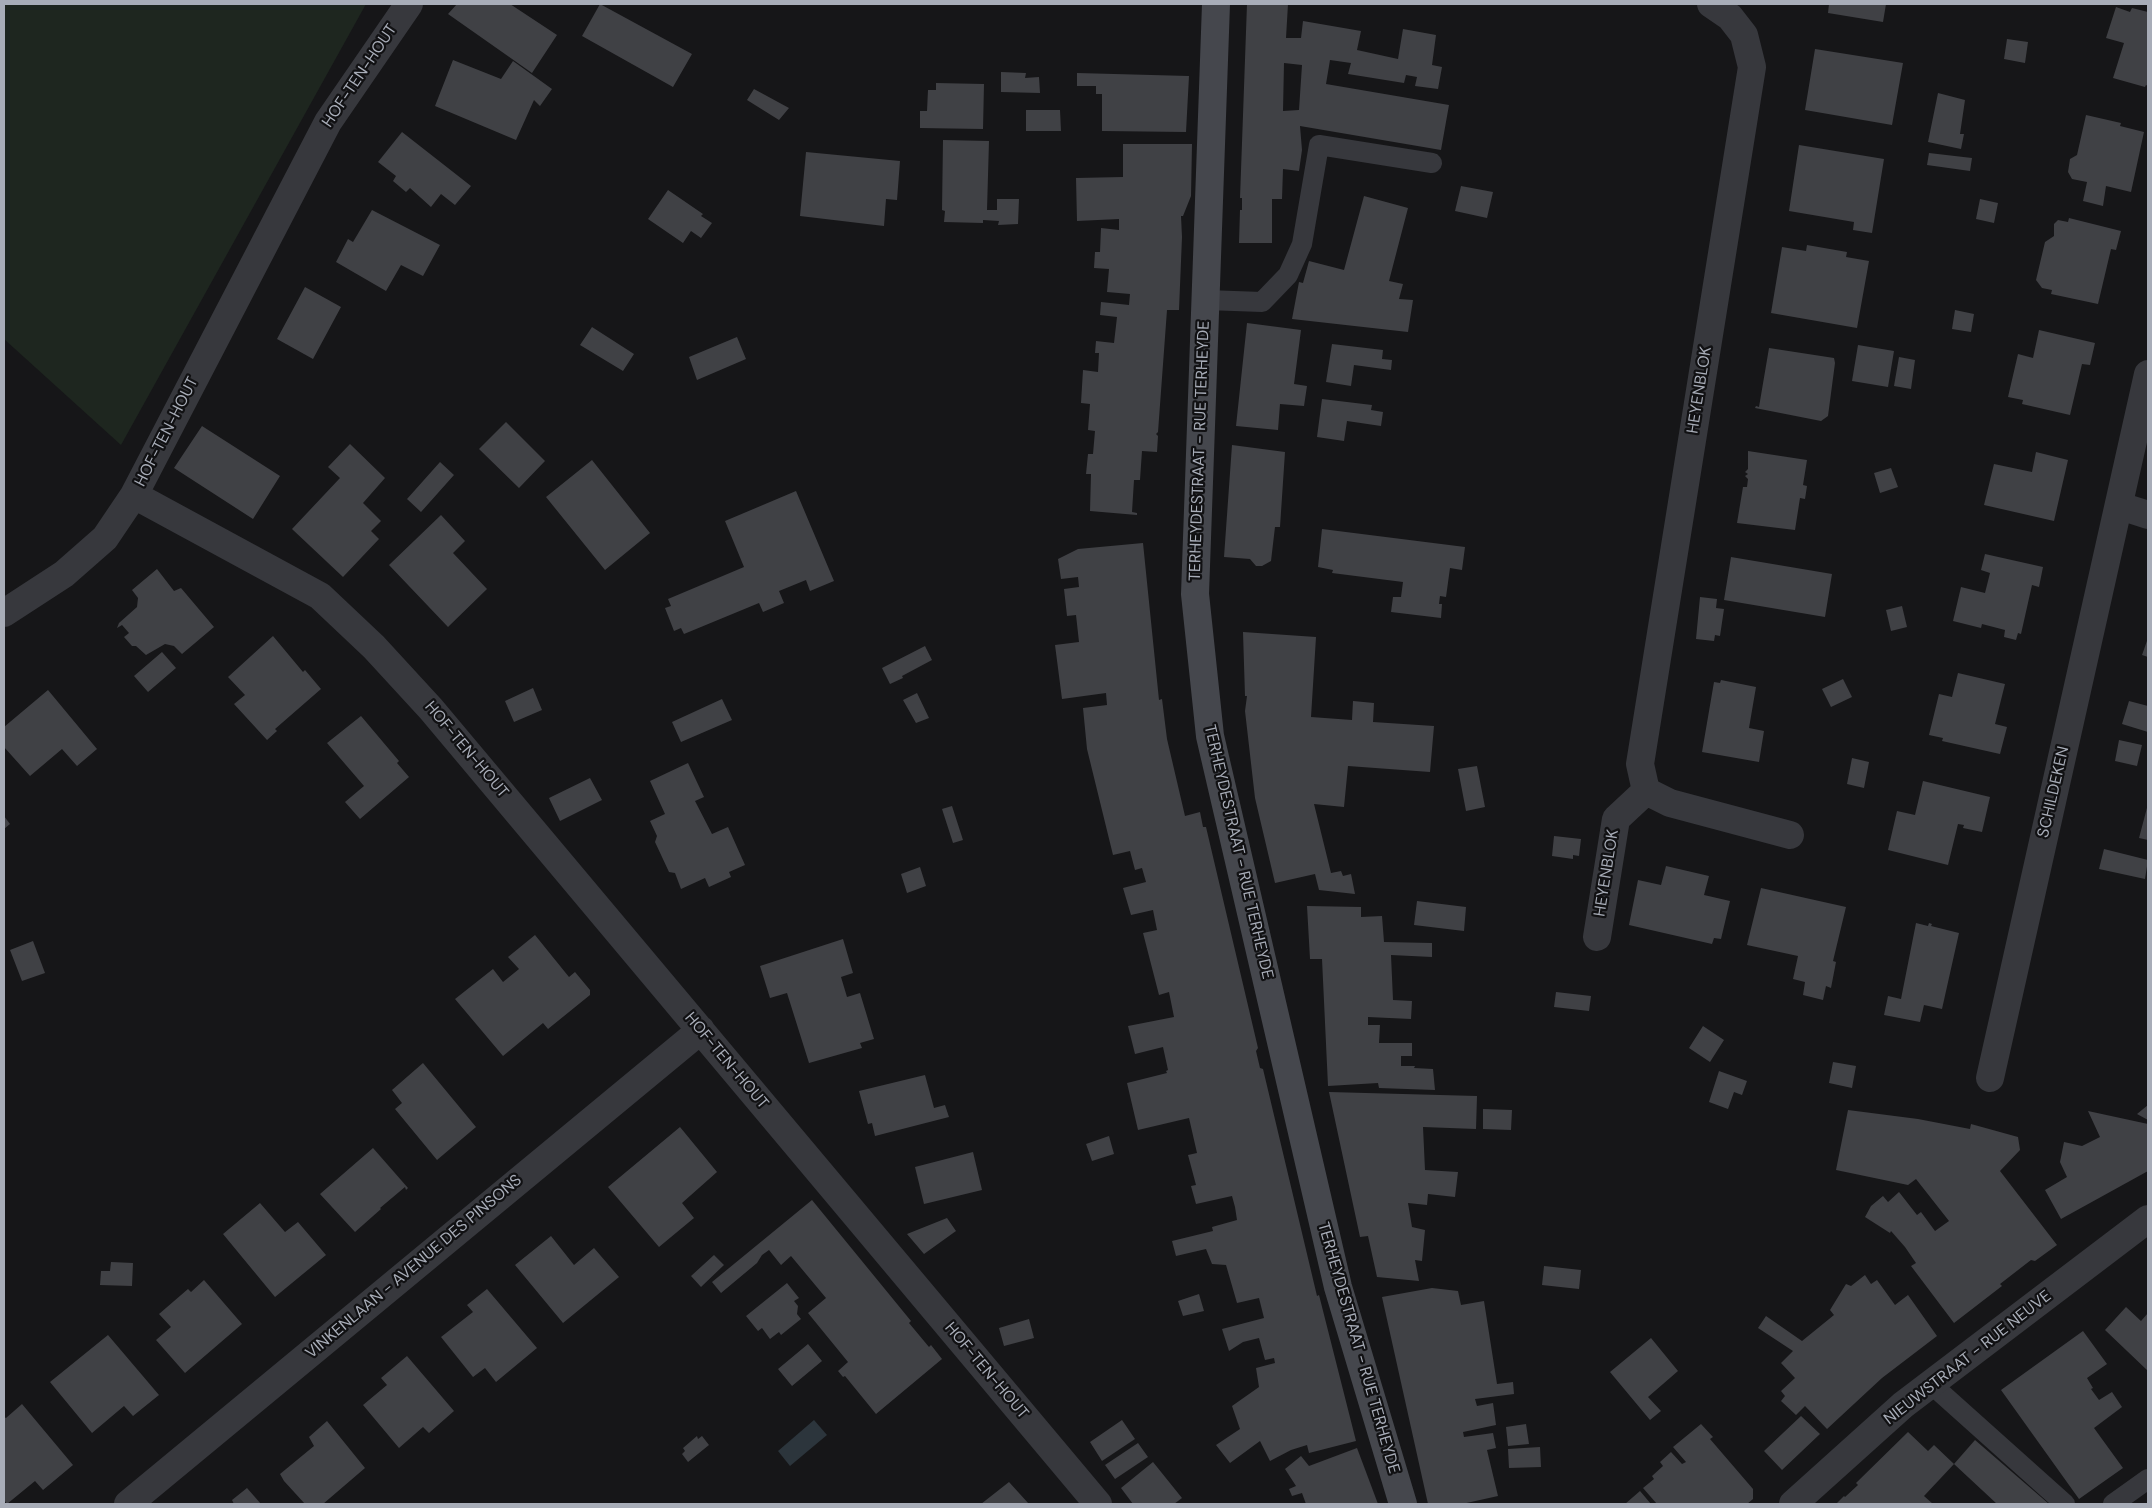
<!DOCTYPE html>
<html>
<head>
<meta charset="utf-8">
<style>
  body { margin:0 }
  #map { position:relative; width:2152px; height:1508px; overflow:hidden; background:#161618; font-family:"DM Sans",sans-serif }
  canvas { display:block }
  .frame { position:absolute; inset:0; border:5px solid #a8adb8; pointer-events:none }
</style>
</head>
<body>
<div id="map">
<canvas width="2152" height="1508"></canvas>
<div class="frame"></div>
</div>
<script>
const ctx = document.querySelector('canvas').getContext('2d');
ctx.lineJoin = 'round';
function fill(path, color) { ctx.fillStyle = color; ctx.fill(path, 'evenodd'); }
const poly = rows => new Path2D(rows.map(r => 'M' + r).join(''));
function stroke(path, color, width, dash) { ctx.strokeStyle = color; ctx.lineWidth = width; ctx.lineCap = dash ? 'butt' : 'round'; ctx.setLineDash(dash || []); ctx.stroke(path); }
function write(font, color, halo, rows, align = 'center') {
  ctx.font = font + ' "DM Sans",sans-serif'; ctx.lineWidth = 4.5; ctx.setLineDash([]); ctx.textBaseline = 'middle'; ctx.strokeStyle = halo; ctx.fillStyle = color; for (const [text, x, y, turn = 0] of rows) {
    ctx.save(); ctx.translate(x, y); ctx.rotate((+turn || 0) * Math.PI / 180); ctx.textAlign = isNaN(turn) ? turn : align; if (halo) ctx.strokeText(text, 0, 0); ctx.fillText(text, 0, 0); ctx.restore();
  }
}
const green = poly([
  [4,4,366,4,121,445,4,339]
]);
const water = poly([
  [814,1420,827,1435,790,1466,778,1451]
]);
const building = poly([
  [457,4,510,4,557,35,532,73,448,14],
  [600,4,692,54,673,87,582,36],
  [1247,4,1288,4,1286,38,1301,38,1303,21,1361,31,1357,50,1398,59,1403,29,1436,35,1432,65,1442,67,1438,89,1415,86,1417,77,1406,75,1404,83,1348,74,1351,63,1330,60,1326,84,1449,105,1441,150,1300,126,1302,150,1299,171,1283,169,1282,199,1272,199,1272,243,1239,243,1240,210,1242,210,1242,198,1240,198],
  [1284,63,1302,65,1299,110,1283,111],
  [1829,4,1886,4,1883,22,1828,13],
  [2116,7,2130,12,2132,8,2148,12,2148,86,2146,85,2145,87,2113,78,2124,43,2106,38],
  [2007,39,2028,42,2025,63,2004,59],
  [1815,49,1903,63,1892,125,1805,110],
  [453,60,501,79,513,61,552,89,540,106,534,100,516,140,435,106],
  [1001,72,1026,73,1025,78,1039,77,1040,93,1001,92],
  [1077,73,1189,76,1186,132,1102,131,1102,94,1096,94,1096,86,1077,86],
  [936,83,984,84,983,129,920,128,920,111,927,111,928,90,936,90],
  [754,89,789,108,779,120,747,100],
  [1938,93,1965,100,1960,134,1964,134,1961,149,1928,142],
  [1026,110,1060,110,1061,131,1026,131],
  [2086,115,2121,123,2120,126,2144,132,2131,192,2106,186,2103,206,2083,201,2087,182,2072,179,2068,172,2070,159,2077,155],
  [402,132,471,186,455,205,441,194,431,207,410,188,406,192,393,181,396,176,378,162],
  [943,140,989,141,987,210,997,210,997,199,1019,199,1018,224,998,225,999,221,983,220,983,223,944,222,945,211,942,210],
  [1123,144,1192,144,1191,196,1183,216,1181,216,1182,237,1179,310,1167,310,1158,432,1156,434,1158,436,1157,452,1142,451,1140,480,1134,480,1132,512,1137,513,1137,515,1090,511,1091,474,1086,474,1088,454,1093,454,1095,431,1088,430,1090,404,1081,403,1083,370,1098,372,1099,353,1095,353,1096,341,1114,343,1117,317,1100,315,1101,302,1129,305,1130,294,1107,292,1109,269,1094,268,1095,252,1100,252,1101,228,1119,230,1119,219,1077,221,1076,178,1123,177],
  [1799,145,1884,159,1872,233,1853,230,1854,222,1789,211],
  [806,152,900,161,897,200,886,199,884,226,800,216],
  [1929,153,1972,158,1970,171,1927,165],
  [1461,186,1493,192,1487,218,1455,211],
  [668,190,703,214,701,216,712,223,701,238,691,231,683,243,648,219],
  [1364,196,1408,208,1389,281,1403,284,1399,299,1413,300,1408,332,1292,319,1299,282,1303,283,1309,261,1344,270],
  [1980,199,1998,203,1994,223,1976,219],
  [372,210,440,245,423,276,401,265,386,291,336,262,348,239,353,242],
  [2069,218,2121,231,2116,250,2111,249,2098,304,2051,294,2052,290,2042,288,2036,280,2045,242,2054,236,2054,224,2058,220,2068,222],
  [1807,245,1847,252,1846,257,1869,261,1857,328,1771,313,1782,247,1806,251],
  [305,287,341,307,313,359,277,339],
  [1955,310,1974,314,1971,332,1952,329],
  [1247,323,1301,330,1294,384,1307,386,1304,406,1280,404,1278,430,1236,426],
  [592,327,634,354,623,371,580,345],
  [2039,330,2095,343,2090,365,2082,364,2070,415,2022,404,2023,400,2008,397,2018,354,2033,358],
  [737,337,746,359,697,380,689,357],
  [1332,344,1383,350,1382,359,1392,360,1391,370,1354,365,1351,386,1326,382],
  [1858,345,1894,351,1888,387,1852,381],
  [1769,348,1834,358,1835,363,1828,416,1821,421,1755,408,1756,406,1759,407],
  [1899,357,1915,360,1911,389,1894,386],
  [1322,399,1372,405,1371,410,1383,412,1381,426,1347,421,1344,441,1317,437],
  [506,422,545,461,519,488,479,449],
  [202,426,280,476,253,519,174,468],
  [350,444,385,478,363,503,381,521,371,531,379,539,343,577,292,529,340,478,328,467],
  [1232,445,1285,452,1280,527,1275,527,1271,561,1262,566,1256,566,1250,559,1224,557],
  [1748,451,1807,460,1803,485,1807,486,1805,499,1800,498,1795,530,1737,523,1743,487,1747,487,1748,479,1745,476,1748,474,1745,472,1748,469],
  [2036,452,2068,460,2054,521,1984,505,1994,464,2032,472],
  [592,460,650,533,605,570,546,497],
  [440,462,454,475,421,512,407,499],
  [1891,468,1898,487,1880,493,1874,473],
  [796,491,834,581,810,591,806,580,779,591,784,603,763,612,759,603,684,634,681,628,674,631,665,608,671,606,668,599,744,567,725,521],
  [441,515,465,541,453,553,487,589,448,627,389,565],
  [1322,529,1465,547,1462,570,1450,568,1446,597,1440,596,1439,604,1442,604,1441,618,1391,612,1393,597,1401,597,1403,582,1332,573,1333,570,1318,567],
  [1143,543,1159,700,1162,699,1167,739,1185,816,1200,812,1203,827,1206,827,1258,1048,1256,1051,1260,1068,1263,1069,1317,1296,1319,1295,1356,1441,1309,1453,1307,1445,1291,1450,1270,1461,1260,1441,1230,1463,1216,1445,1240,1429,1232,1406,1259,1387,1256,1368,1275,1363,1274,1358,1265,1360,1259,1338,1243,1342,1229,1351,1222,1329,1264,1318,1259,1298,1237,1303,1226,1265,1212,1264,1206,1249,1176,1256,1172,1241,1213,1231,1212,1227,1237,1220,1235,1207,1232,1196,1196,1204,1191,1186,1196,1185,1188,1155,1197,1153,1189,1118,1138,1130,1127,1083,1167,1073,1166,1071,1168,1070,1163,1047,1135,1054,1128,1026,1174,1017,1169,992,1159,995,1143,933,1157,930,1153,910,1131,915,1123,888,1146,882,1142,868,1135,870,1130,851,1113,855,1087,749,1083,708,1107,705,1106,693,1062,699,1055,645,1079,642,1076,615,1067,616,1064,589,1079,587,1078,577,1061,579,1058,559,1078,549],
  [1985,554,2043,567,2039,587,2032,585,2021,634,2018,633,2016,640,2004,637,2005,630,1982,624,1981,628,1953,621,1961,587,1985,593,1990,573,1981,570],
  [1731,557,1832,574,1825,617,1724,600],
  [157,569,174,591,181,588,214,627,182,654,174,646,165,644,146,655,136,646,132,646,124,637,129,633,122,625,117,628,119,623,137,607,138,598,132,590],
  [1700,597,1717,599,1716,608,1724,609,1720,636,1715,635,1714,641,1696,639],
  [1902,606,1907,627,1891,631,1886,610],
  [1243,632,1316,637,1311,717,1352,720,1353,701,1374,703,1373,722,1434,726,1430,772,1348,766,1344,807,1314,804,1331,873,1341,871,1343,876,1351,874,1355,894,1319,890,1315,874,1275,883,1255,798,1245,711,1247,696,1245,696],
  [273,636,303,672,305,670,321,689,275,729,277,731,267,740,234,704,245,695,228,677],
  [2148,638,2148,657,2142,655],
  [925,646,932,660,902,676,903,678,890,684,882,668],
  [162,652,176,668,148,692,134,676],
  [1958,673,2005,684,1995,724,2007,727,2000,754,1942,741,1943,738,1929,735,1939,694,1952,697],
  [1843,679,1852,697,1831,707,1822,689],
  [1721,680,1756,687,1749,728,1764,731,1759,762,1702,752,1714,682,1720,683],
  [533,688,542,710,514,722,505,701],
  [48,690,97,749,77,766,62,749,30,776,4,747,4,727],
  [917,693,929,718,916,723,903,700],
  [722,699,732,720,681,742,672,722],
  [2129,701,2148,706,2148,732,2122,724],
  [361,716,399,761,397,763,409,777,360,819,345,802,364,786,327,743],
  [2119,740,2142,745,2137,766,2115,761],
  [1852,758,1869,762,1864,788,1847,784],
  [688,763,704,797,695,801,712,834,728,827,745,865,729,872,731,877,709,887,705,878,681,889,675,873,669,872,655,842,657,836,650,821,665,814,650,781],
  [1477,766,1485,807,1466,811,1458,769],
  [590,778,602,800,560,821,549,798],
  [1923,781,1990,797,1982,832,1963,828,1964,825,1958,824,1948,865,1888,850,1897,811,1915,815],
  [2148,804,2148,840,2139,838],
  [952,806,963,840,953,843,942,809],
  [4,816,10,824,4,829],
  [1554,836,1581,839,1579,856,1573,855,1573,859,1552,856],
  [2104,849,2148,860,2145,879,2099,869],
  [1666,866,1709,876,1704,895,1730,901,1721,939,1714,938,1712,944,1629,925,1638,880,1661,885],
  [920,867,926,886,907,893,901,874],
  [1761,888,1846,907,1833,961,1836,962,1831,988,1826,986,1823,1000,1803,995,1805,982,1793,979,1798,956,1747,945],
  [1417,901,1466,907,1464,931,1414,925],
  [1307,906,1361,907,1361,917,1382,916,1384,942,1432,943,1432,957,1391,955,1393,1000,1412,1001,1411,1019,1368,1017,1368,1025,1380,1025,1379,1043,1412,1043,1412,1056,1401,1056,1401,1066,1415,1066,1414,1068,1433,1069,1435,1090,1379,1088,1378,1083,1328,1086,1322,959,1310,959],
  [1916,923,1928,926,1929,923,1932,924,1931,926,1959,933,1942,1009,1924,1005,1920,1022,1884,1015,1888,996,1901,999],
  [535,935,569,977,575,972,590,990,590,995,548,1029,543,1023,503,1056,455,999,493,969,503,982,519,969,508,957],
  [843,939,853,973,841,977,847,997,860,993,874,1039,860,1043,862,1048,809,1063,787,993,770,998,760,966],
  [33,941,45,973,22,981,10,950],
  [1556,992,1591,996,1589,1011,1554,1007],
  [1703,1026,1724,1040,1710,1062,1689,1048],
  [1833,1062,1856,1066,1852,1088,1829,1083],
  [423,1063,476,1127,437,1160,395,1109,402,1103,392,1090],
  [1719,1071,1747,1081,1742,1095,1734,1092,1728,1109,1709,1102],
  [925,1075,934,1108,945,1105,949,1117,875,1136,872,1123,868,1124,859,1091],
  [1329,1092,1477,1096,1476,1129,1423,1127,1425,1170,1458,1172,1455,1197,1428,1194,1427,1205,1408,1203,1412,1227,1425,1230,1422,1261,1415,1260,1419,1281,1377,1277,1368,1236,1360,1237],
  [2148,1105,2148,1120,2137,1114],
  [1483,1109,1512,1110,1511,1130,1483,1129],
  [1848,1110,1918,1119,1970,1129,1971,1124,2018,1137,2020,1150,2000,1171,2057,1245,2035,1261,2031,1260,2000,1284,2002,1286,1954,1323,1911,1266,1916,1263,1905,1247,1891,1231,1890,1233,1865,1217,1871,1206,1883,1196,1888,1202,1899,1192,1917,1215,1921,1212,1935,1231,1949,1221,1916,1179,1908,1185,1836,1170],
  [2088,1111,2148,1124,2148,1171,2061,1219,2045,1190,2067,1177,2060,1162,2064,1142,2082,1146,2100,1137],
  [680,1127,717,1172,682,1203,694,1218,659,1247,608,1187],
  [1109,1136,1114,1154,1092,1161,1086,1144],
  [373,1148,408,1188,406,1190,405,1187,380,1208,381,1209,355,1232,320,1194],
  [973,1152,982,1190,924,1204,915,1167],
  [812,1200,911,1321,909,1323,929,1347,931,1345,942,1359,876,1414,845,1376,843,1377,838,1371,848,1362,808,1313,826,1298,791,1256,781,1265,769,1250,762,1255,757,1263,721,1293,712,1282],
  [260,1203,285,1232,298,1222,326,1255,275,1297,223,1234],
  [947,1218,956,1231,924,1254,907,1234],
  [551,1236,574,1265,594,1248,619,1277,563,1323,515,1265],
  [714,1255,724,1265,701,1287,691,1276],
  [111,1262,133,1263,132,1286,100,1285,101,1271,110,1271],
  [1544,1266,1581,1270,1579,1289,1542,1285],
  [1865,1275,1871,1284,1877,1280,1895,1305,1908,1295,1937,1336,1882,1378,1827,1429,1805,1406,1796,1415,1781,1401,1785,1396,1781,1391,1795,1378,1781,1363,1793,1351,1758,1328,1766,1316,1802,1341,1834,1315,1830,1310,1846,1284,1851,1286],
  [204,1280,242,1324,185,1373,156,1340,171,1327,159,1314,188,1289,191,1292],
  [787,1283,799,1298,794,1301,798,1306,797,1314,801,1319,781,1335,779,1332,770,1339,762,1328,758,1331,746,1316],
  [1432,1288,1458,1291,1461,1305,1484,1301,1497,1384,1513,1382,1514,1394,1475,1399,1477,1406,1493,1403,1496,1425,1463,1432,1464,1437,1493,1433,1496,1448,1487,1450,1498,1496,1462,1504,1428,1504,1382,1297],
  [487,1289,537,1348,496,1382,485,1368,473,1377,441,1337,473,1312,467,1305],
  [1199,1294,1204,1311,1183,1316,1178,1301],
  [2126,1307,2141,1321,2148,1313,2148,1371,2105,1330],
  [1029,1319,1034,1338,1004,1346,999,1328],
  [2083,1331,2107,1364,2087,1378,2093,1388,2091,1389,2099,1400,2112,1392,2122,1407,2094,1428,2123,1468,2079,1499,2001,1390],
  [108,1335,159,1395,133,1416,124,1406,92,1433,50,1382],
  [1651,1338,1678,1371,1648,1397,1661,1411,1650,1420,1610,1372],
  [808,1344,822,1361,792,1386,778,1369],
  [407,1356,454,1411,429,1433,423,1427,399,1448,363,1405,387,1385,381,1378],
  [22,1404,73,1465,43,1490,35,1481,7,1504,4,1500,4,1417,6,1418],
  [1801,1416,1820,1434,1782,1470,1764,1451],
  [1122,1420,1135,1439,1102,1461,1090,1442],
  [327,1421,365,1468,323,1504,305,1504,284,1481,280,1474,314,1446,309,1437],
  [1526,1424,1529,1444,1508,1446,1506,1427],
  [1701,1424,1713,1437,1710,1439,1753,1489,1753,1499,1747,1504,1657,1504,1643,1488,1654,1479,1652,1476,1663,1466,1660,1462,1671,1452,1682,1464,1686,1462,1673,1447],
  [1908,1432,1928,1451,1934,1445,1954,1464,1975,1440,2049,1504,1997,1504,1954,1464,1924,1496,1933,1504,1836,1504,1844,1496,1845,1497,1858,1485,1856,1483],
  [697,1436,698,1439,702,1436,709,1445,688,1462,682,1454,685,1451,683,1448],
  [1138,1443,1148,1457,1115,1479,1105,1465],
  [1540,1447,1541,1467,1509,1468,1508,1449],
  [1357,1448,1378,1504,1306,1504,1302,1493,1292,1496,1289,1489,1296,1486,1285,1469,1301,1456,1309,1466],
  [1153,1462,1182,1498,1174,1504,1133,1504,1121,1488],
  [1009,1482,1029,1504,981,1504],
  [247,1488,261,1504,234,1504,232,1500],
  [1640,1491,1651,1504,1625,1504]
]);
const lane = poly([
  [1206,300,1262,302,1288,275,1302,244,1319,145,1432,163],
  [1931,1384,2065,1504],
  [2113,1504,2148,1479]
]);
const street = poly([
  [1711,4,1730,17,1744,35,1752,67,1640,764,1646,791,1670,803,1790,835],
  [134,495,320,596,374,647,431,709,1098,1504],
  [2120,506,2148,515],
  [4,613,64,574,105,538,134,495,328,122,409,4],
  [1597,937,1616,819,1646,791],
  [1990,1078,2148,374],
  [128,1504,701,1030],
  [1793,1504,1903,1405,2148,1219]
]);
const secondary = poly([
  [1216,4,1195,594,1210,736,1338,1287,1403,1504]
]);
const streetNames = [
  ["HOF-TEN-HOUT",360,76,-56],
  ["HEYENBLOK",1700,390,-81],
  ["HOF-TEN-HOUT",167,432,-63],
  ["TERHEYDESTRAAT - RUE TERHEYDE",1200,451,-88],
  ["HOF-TEN-HOUT",466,750,50],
  ["SCHILDEKEN",2054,792,-77],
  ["TERHEYDESTRAAT - RUE TERHEYDE",1238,852,77],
  ["HEYENBLOK",1607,873,-81],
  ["HOF-TEN-HOUT",726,1061,50],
  ["VINKENLAAN - AVENUE DES PINSONS",414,1267,-40],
  ["TERHEYDESTRAAT - RUE TERHEYDE",1358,1348,74],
  ["NIEUWSTRAAT - RUE NEUVE",1968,1358,-38],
  ["HOF-TEN-HOUT",986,1371,50]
];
fill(green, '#1e261f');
fill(water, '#2c353c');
fill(building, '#404145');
stroke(lane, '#37383d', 20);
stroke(street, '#37383d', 28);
stroke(secondary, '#45474d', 28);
write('16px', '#a8adb8', '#111113', streetNames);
</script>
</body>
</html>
